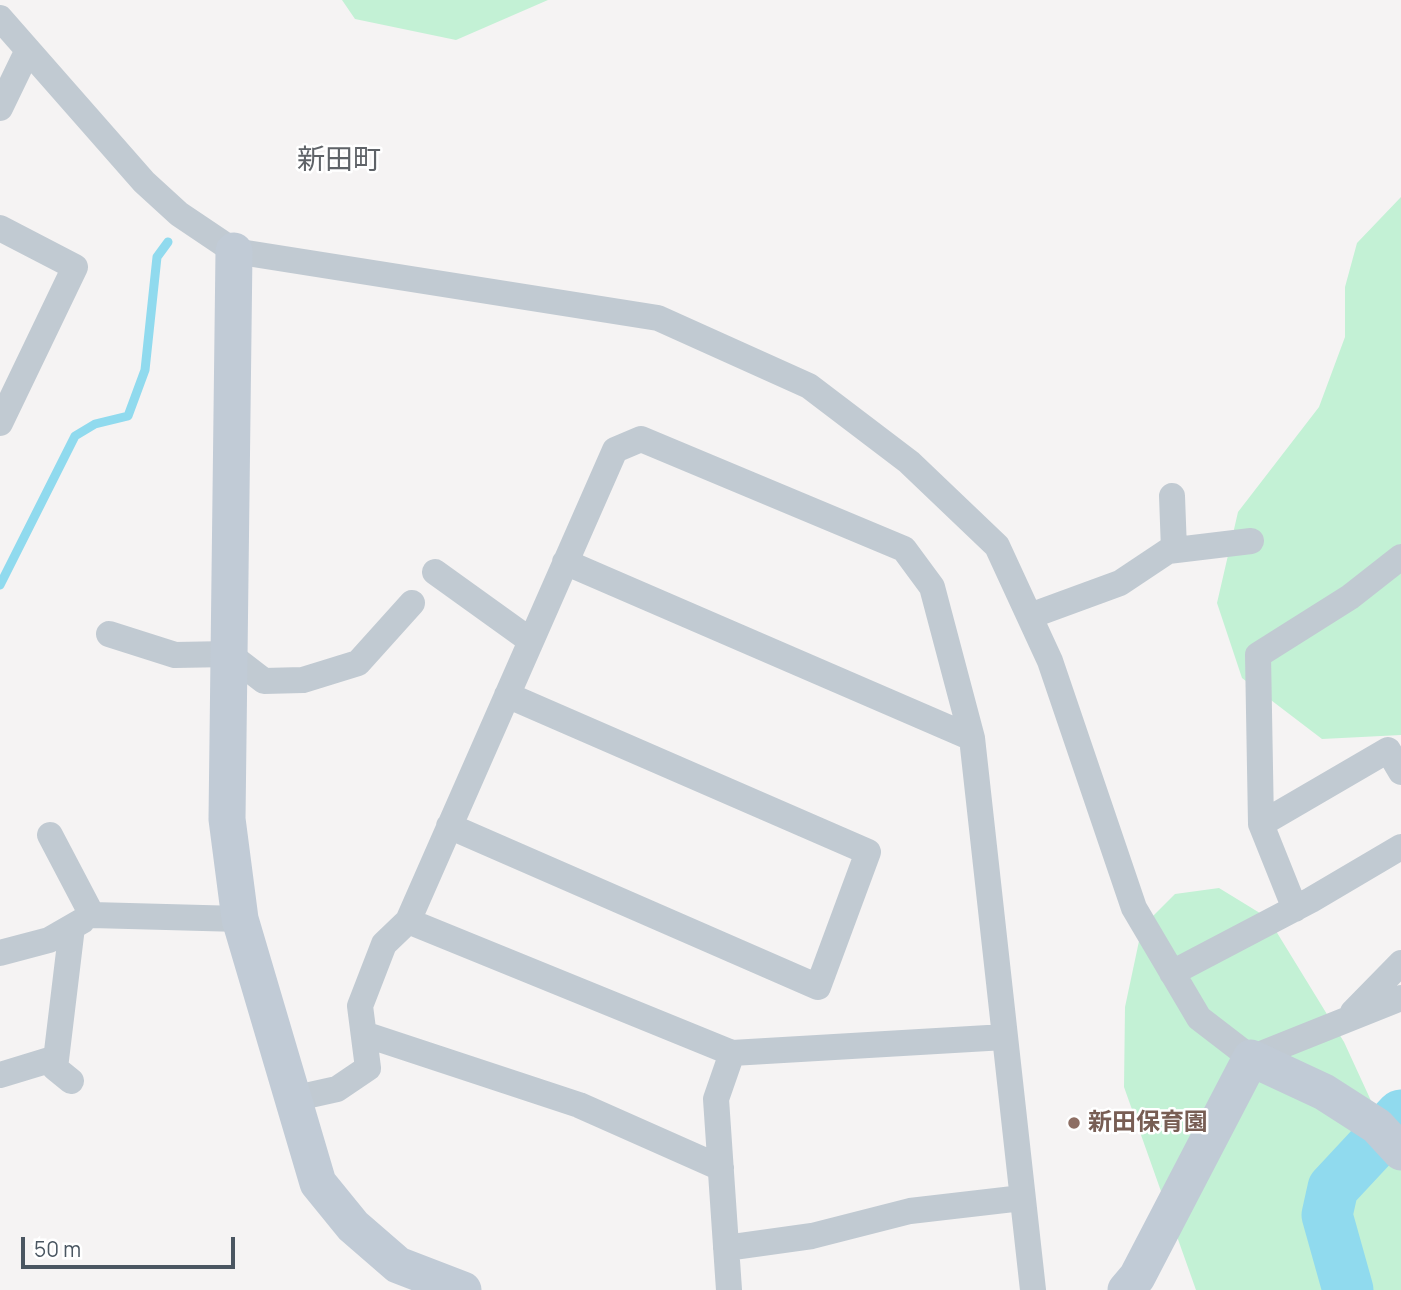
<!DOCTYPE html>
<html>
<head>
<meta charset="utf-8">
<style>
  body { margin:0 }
  #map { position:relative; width:1401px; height:1290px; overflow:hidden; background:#f5f3f3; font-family:Manrope,sans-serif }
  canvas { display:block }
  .scale { position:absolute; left:21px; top:1237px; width:214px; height:32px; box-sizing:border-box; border:4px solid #4a5661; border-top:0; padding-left:9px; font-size:21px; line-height:24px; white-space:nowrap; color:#4a5661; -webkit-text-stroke:5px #fff; paint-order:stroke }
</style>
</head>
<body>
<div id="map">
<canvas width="1401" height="1290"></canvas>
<div class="scale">50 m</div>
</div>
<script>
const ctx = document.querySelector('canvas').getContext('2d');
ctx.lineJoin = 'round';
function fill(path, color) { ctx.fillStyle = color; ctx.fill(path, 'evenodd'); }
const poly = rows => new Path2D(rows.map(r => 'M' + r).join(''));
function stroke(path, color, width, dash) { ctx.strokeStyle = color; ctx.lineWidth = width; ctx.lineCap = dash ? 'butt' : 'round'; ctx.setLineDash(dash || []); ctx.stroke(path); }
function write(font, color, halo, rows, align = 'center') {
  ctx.font = font + ' Manrope,"Noto Sans JP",sans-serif'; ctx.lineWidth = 5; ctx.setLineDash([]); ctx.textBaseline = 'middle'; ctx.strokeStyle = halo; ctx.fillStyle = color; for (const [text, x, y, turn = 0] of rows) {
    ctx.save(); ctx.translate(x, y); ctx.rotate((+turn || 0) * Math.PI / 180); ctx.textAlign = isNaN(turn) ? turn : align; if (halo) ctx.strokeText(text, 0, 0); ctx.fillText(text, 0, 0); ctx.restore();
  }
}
const green = poly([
  [342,0,548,0,456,40,355,19],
  [1401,197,1401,735,1322,739,1242,678,1217,603,1238,512,1319,407,1345,337,1345,287,1357,243],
  [1219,888,1268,918,1344,1042,1401,1166,1401,1290,1196,1290,1124,1087,1125,1007,1142,927,1175,894]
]);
const stream = poly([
  [0,585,75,436,95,424,128,416,145,370,157,257,168,242]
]);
const river = poly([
  [1348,1290,1327,1215,1333,1188,1401,1115]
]);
const street = poly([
  [0,18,144,182,179,214,234,251,658,318,809,386,909,462,997,546,1050,661,1134,908,1199,1018,1251,1058,1401,998],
  [0,108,28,50],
  [0,228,75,267,0,423],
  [1172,496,1174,550],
  [565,562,972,738],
  [435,572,531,641],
  [1030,616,1120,583,1168,551,1251,541],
  [109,634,175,655,229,654,264,681,303,680,358,663,412,603],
  [1261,824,1258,655,1350,597,1401,557],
  [449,826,818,987,868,852,507,695],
  [50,835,92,915,240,919],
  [1295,909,1261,824,1388,750,1401,772],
  [408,921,732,1053,1005,1037],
  [0,953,49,940,82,921],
  [1172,973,1311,900,1401,847],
  [1353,1012,1401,963],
  [364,1034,579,1105,721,1168],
  [0,1075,56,1058],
  [71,1081,55,1068,72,927],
  [292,1099,337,1089,368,1068,360,1006,384,944,408,921,615,450,641,439,904,549,932,587,972,738,1033,1290],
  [726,1248,812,1236,910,1211,1022,1198],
  [729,1290,716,1099,732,1053]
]);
const secondary = poly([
  [234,251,227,819,240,919,318,1183,353,1226,398,1265,463,1290],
  [1126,1290,1137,1277,1251,1058,1324,1092,1377,1126,1401,1152]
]);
const markers = [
  [1074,1123,7,"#8d6e63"]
];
const educationNames = [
  ["新田保育園",1088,1123]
];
const quarterNames = [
  ["新田町",339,161]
];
fill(green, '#c3f1d5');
stroke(stream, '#90daee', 9);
stroke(river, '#90daee', 51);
stroke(street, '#c1cad2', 26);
stroke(secondary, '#c1cbd6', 37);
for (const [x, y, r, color] of markers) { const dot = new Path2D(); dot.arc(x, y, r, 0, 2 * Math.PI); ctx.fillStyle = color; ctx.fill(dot); stroke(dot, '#fff', 2.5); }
write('bold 24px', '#785e54', '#fff', educationNames, 'left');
write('28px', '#5f6368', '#fff', quarterNames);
</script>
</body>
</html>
